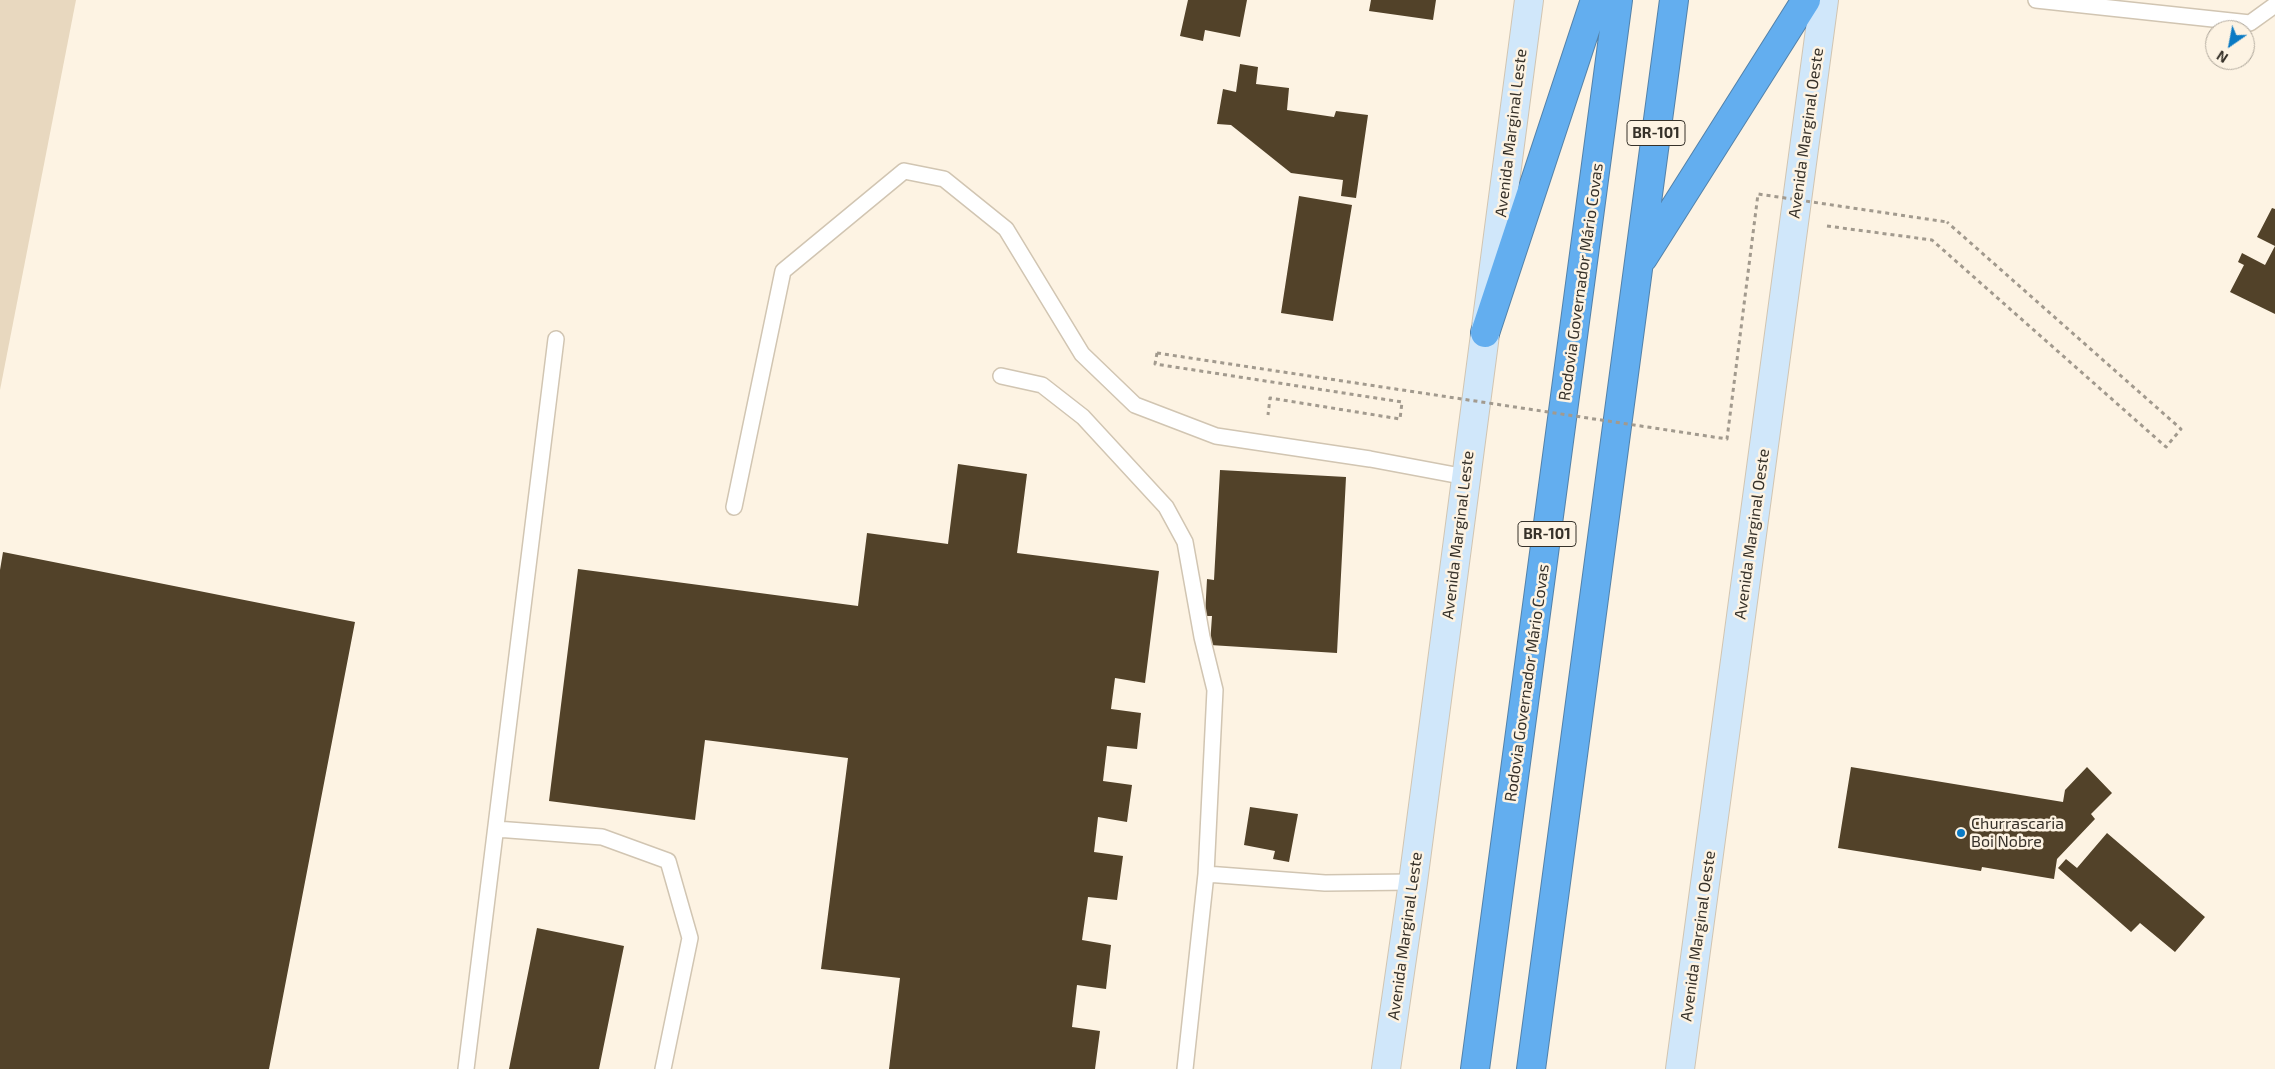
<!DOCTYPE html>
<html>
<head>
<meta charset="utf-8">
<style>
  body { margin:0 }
  #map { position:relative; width:2275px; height:1069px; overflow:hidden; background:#fdf3e3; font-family:"Exo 2",sans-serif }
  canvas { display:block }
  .north { position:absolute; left:2205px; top:20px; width:50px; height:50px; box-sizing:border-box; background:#fdf3e3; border:1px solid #ada599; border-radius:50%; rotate:213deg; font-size:14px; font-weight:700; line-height:20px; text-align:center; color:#363129 }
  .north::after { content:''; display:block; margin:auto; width:18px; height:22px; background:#0a7ac4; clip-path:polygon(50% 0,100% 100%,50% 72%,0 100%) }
</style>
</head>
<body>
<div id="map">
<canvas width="2275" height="1069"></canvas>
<div class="north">N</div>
</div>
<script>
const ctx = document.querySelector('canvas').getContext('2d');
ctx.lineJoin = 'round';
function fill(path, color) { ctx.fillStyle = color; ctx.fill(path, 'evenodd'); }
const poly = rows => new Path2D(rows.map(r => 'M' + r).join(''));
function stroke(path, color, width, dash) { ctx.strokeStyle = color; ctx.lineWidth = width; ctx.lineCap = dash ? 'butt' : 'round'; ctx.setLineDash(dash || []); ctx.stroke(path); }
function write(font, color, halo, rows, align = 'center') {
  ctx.font = font + ' "Exo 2",sans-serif'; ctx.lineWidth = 5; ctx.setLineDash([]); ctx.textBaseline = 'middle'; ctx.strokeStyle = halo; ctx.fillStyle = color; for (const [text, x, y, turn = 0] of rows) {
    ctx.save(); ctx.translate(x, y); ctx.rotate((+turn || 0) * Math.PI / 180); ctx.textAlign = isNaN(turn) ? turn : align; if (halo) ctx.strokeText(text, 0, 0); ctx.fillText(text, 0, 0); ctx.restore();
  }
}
const green = poly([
  [0,0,76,0,0,390]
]);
const building = poly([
  [1188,0,1247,0,1240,37,1205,30,1203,41,1180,36],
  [1371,0,1436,0,1433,20,1369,11],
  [1240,64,1258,67,1256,84,1289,88,1287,110,1334,117,1336,111,1368,115,1356,198,1341,196,1343,180,1291,173,1231,125,1217,124,1223,89,1236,92],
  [1299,196,1352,205,1333,321,1281,313],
  [2272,208,2275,209,2275,314,2230,292,2244,265,2238,262,2242,253,2265,265,2275,246,2257,237],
  [958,464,1027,474,1017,553,1159,571,1145,683,1115,678,1111,709,1141,713,1137,749,1107,746,1103,781,1132,785,1127,822,1098,817,1094,852,1123,856,1117,900,1088,897,1082,940,1111,945,1106,989,1077,985,1072,1027,1100,1031,1095,1069,889,1069,900,978,821,969,848,758,705,740,695,820,549,801,578,569,858,606,867,533,948,544],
  [1220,470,1346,477,1337,653,1210,645,1212,616,1205,616,1207,579,1214,580],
  [3,552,355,622,269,1069,0,1069,0,570],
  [1851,767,2063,802,2065,790,2087,767,2112,793,2091,814,2095,819,2057,859,2054,879,1982,867,1981,871,1838,848],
  [1250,807,1298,814,1289,862,1273,859,1275,851,1244,845],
  [2107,833,2205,917,2175,952,2140,923,2131,932,2058,868,2066,859,2077,868],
  [537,928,624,946,599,1069,509,1069]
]);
const path = poly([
  [1827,226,1932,240,2166,447,2181,429,1947,222],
  [1157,353,1155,364,1402,402,1400,419,1270,398,1268,415]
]);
const service = poly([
  [2036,0,2250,23,2275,5],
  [1001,376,1042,385,1083,417,1166,507,1185,542,1202,637,1215,690,1206,874],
  [734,507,783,271,904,171,944,179,1006,229,1082,354,1135,405,1216,436,1370,459,1466,477],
  [496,829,602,837,668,861,690,938,663,1069],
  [466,1069,556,339],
  [1185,1069,1206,874,1325,883,1413,882]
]);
const secondary = poly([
  [1386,1069,1413,882,1529,0],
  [1680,1069,1824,0]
]);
const motorway = poly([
  [1643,258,1806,0],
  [1485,333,1595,0],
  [1475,1069,1618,0],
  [1531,1069,1674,0]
]);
const pathBridge = poly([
  [1157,353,1727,439,1758,194,1947,222]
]);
const markers = [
  [1961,833,5,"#0a7ac4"]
];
const shields = [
  [1656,133,58],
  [1547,534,58]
];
const shieldNames = [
  ["BR-101",1656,133],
  ["BR-101",1547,534]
];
const streetNames = [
  ["Avenida Marginal Leste",1511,133,-83],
  ["Avenida Marginal Oeste",1806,133,-82],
  ["Rodovia Governador Mário Covas",1581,282,-82],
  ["Avenida Marginal Oeste",1752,534,-82],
  ["Avenida Marginal Leste",1458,535,-83],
  ["Rodovia Governador Mário Covas",1527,683,-82],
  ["Avenida Marginal Leste",1405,936,-82],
  ["Avenida Marginal Oeste",1698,936,-82]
];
const poiNames = [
  ["Churrascaria",1971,824],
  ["Boi Nobre",1971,842]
];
fill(green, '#e8d8bf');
fill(building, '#524229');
stroke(service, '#d1c5b2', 18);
stroke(secondary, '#d1c5b2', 30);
stroke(motorway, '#5382aa', 30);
stroke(path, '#a29a8e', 3, [4, 4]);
stroke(service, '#fff', 15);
stroke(secondary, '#d0e7fa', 28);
stroke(motorway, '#63aeef', 28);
stroke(pathBridge, '#a29a8e', 3, [4, 4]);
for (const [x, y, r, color] of markers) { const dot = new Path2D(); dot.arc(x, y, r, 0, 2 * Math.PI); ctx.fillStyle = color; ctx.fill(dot); stroke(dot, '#fdf3e3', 2); }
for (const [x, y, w] of shields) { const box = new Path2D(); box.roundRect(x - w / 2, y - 12.5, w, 25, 4); ctx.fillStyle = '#fdf3e3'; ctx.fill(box); stroke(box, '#363129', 1); }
write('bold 15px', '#363129', null, shieldNames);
write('16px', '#363129', '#fdf3e3', streetNames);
write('16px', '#363129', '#fdf3e3', poiNames, 'left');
</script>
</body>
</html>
